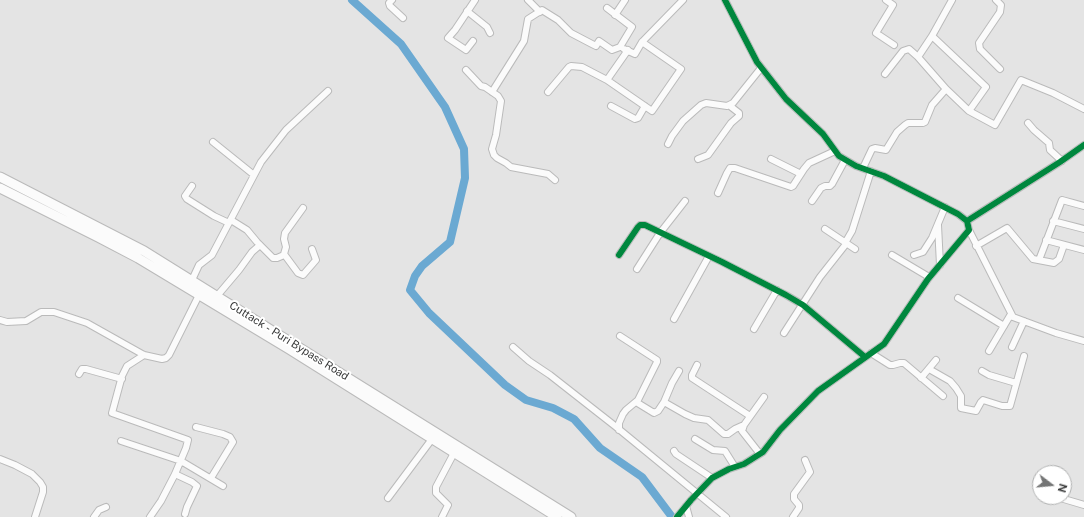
<!DOCTYPE html>
<html>
<head>
<meta charset="utf-8">
<style>
  body { margin:0 }
  #map { position:relative; width:1084px; height:517px; overflow:hidden; background:#e4e4e4; font-family:"Public Sans",sans-serif }
  canvas { display:block }
  .north { position:absolute; left:1032px; top:465px; width:40px; height:40px; box-sizing:border-box; background:#fff; border:1px solid #afb0b0; border-radius:50%; rotate:106deg; font-size:11px; font-weight:700; line-height:16px; text-align:center; color:#383939 }
  .north::after { content:''; display:block; margin:auto; width:14px; height:18px; background:#747575; clip-path:polygon(50% 0,100% 100%,50% 72%,0 100%) }
</style>
</head>
<body>
<div id="map">
<canvas width="1084" height="517"></canvas>
<div class="north">N</div>
</div>
<script>
const ctx = document.querySelector('canvas').getContext('2d');
ctx.lineJoin = 'round';
const poly = rows => new Path2D(rows.map(r => 'M' + r).join(''));
function stroke(path, color, width, dash) { ctx.strokeStyle = color; ctx.lineWidth = width; ctx.lineCap = dash ? 'butt' : 'round'; ctx.setLineDash(dash || []); ctx.stroke(path); }
function write(font, color, halo, rows, align = 'center') {
  ctx.font = font + ' "Public Sans",sans-serif'; ctx.lineWidth = 4; ctx.setLineDash([]); ctx.textBaseline = 'middle'; ctx.strokeStyle = halo; ctx.fillStyle = color; for (const [text, x, y, turn = 0] of rows) {
    ctx.save(); ctx.translate(x, y); ctx.rotate((+turn || 0) * Math.PI / 180); ctx.textAlign = isNaN(turn) ? turn : align; if (halo) ctx.strokeText(text, 0, 0); ctx.fillText(text, 0, 0); ctx.restore();
  }
}
const river = poly([
  [352,0,401,44,445,107,464,149,465,178,450,242,422,266,415,276,410,290,429,313,505,385,526,400,553,408,574,419,600,448,642,477,672,517]
]);
const minor = poly([
  [392,0,389,3,390,6,403,18],
  [528,0,540,12],
  [725,0,757,62,786,99,823,134,839,156,856,166,884,176,958,214,967,221],
  [886,0,893,5,876,33,894,45],
  [952,0,932,36,986,87,969,111],
  [996,0,1001,5,1000,12,979,43,980,49,1000,69],
  [467,11,487,27,490,33],
  [615,15,625,0],
  [473,41,466,50,448,38,455,30,475,0],
  [624,49,635,54,642,42,683,0],
  [628,50,607,80,652,111,681,69,642,42],
  [466,70,481,86,485,87,498,96,501,101,496,135,492,149,494,155,497,158,506,163,511,167,548,174,555,180],
  [885,74,903,51,909,49,918,57],
  [946,89,969,111,995,125,1021,80,1053,93,1084,109],
  [492,92,524,41,528,19,542,10,558,20,571,33,592,44,596,46,599,41,612,50,620,47,632,27,607,8],
  [548,92,569,67,571,66,582,67,607,80],
  [611,106,635,119,638,118,645,106],
  [1028,123,1034,130,1049,143,1050,150,1062,161],
  [213,142,254,175],
  [668,144,672,136,683,121,701,105,706,103,727,106,733,103,761,68],
  [698,159,708,155,731,123,739,116,739,113,730,106],
  [771,159,801,174],
  [863,168,872,149,875,148,886,150,897,132,905,125,908,123,923,123,925,122,932,105,946,89,918,57,932,36],
  [192,186,185,196,187,199,214,216,229,223],
  [718,193,727,173,730,168,735,168,791,187,793,186,804,169,809,163,835,151],
  [812,201,821,188,825,186,830,186,832,184,845,160],
  [303,208,285,233,284,239,286,247,284,254,298,273,303,275,316,260,312,249],
  [231,220,247,230,257,242,273,258,277,258,284,255],
  [1053,221,1084,229],
  [938,225,940,265],
  [825,229,855,249],
  [969,230,1013,317,1056,333,1084,341],
  [1046,240,1084,250],
  [845,243,852,231,871,171],
  [976,246,1007,228,1033,259,1054,263,1059,259,1064,245],
  [619,255,638,227,640,225,645,225,722,262,786,295,803,305,865,357],
  [892,255,929,277],
  [914,255,923,252,932,238,945,207],
  [1039,260,1062,200,1084,206],
  [637,269,660,233,685,201],
  [192,280,199,265,212,255,261,162,286,130,328,91],
  [217,296,239,270,252,252,260,245],
  [958,298,1004,326],
  [674,319,709,256],
  [0,320,7,322,26,321,41,312,54,312,87,323,144,355,162,359,166,358,169,355,199,295],
  [754,329,777,290],
  [784,333,820,277,846,244],
  [513,347,529,361,550,375,615,426,726,517],
  [1012,347,1024,321],
  [989,351,1011,314],
  [871,353,890,365,893,365,900,363,904,363,943,396],
  [144,355,127,366,122,376,112,413,188,440,186,448,175,474,161,501,150,517],
  [697,365,692,375,692,378,750,416],
  [929,369,950,381,956,388,961,396,961,408,976,411,981,402,983,400,1002,406,1010,406,1024,356],
  [679,371,672,383,664,402,685,414,694,418,708,420,724,434,728,434,735,429,744,425],
  [982,371,989,375,1016,383],
  [79,374,82,369,86,369,122,379],
  [921,378,936,360],
  [636,402,654,413,658,411,664,402],
  [196,427,223,434,230,437,233,442,211,478],
  [619,430,619,423,623,414,626,410,638,400,657,362,657,360,620,336],
  [695,439,713,450,725,451,735,467],
  [121,441,181,461,223,486],
  [674,451,676,454,712,478],
  [760,454,742,431,744,425,764,397],
  [0,459,15,465,32,474,40,482,43,487,43,492,35,517],
  [175,474,192,482,197,486,187,507,185,514],
  [1057,497,1084,505],
  [388,498,432,439],
  [686,506,689,517],
  [94,517,99,510,106,507],
  [442,517,448,505,436,493,436,487,454,453],
  [677,517,691,500,712,478,729,469,744,464,763,452,780,430,818,391,884,344,928,279,969,230,967,221,1060,162,1084,145],
  [793,517,799,508,799,505,794,499,794,494,810,472,805,460]
]);
const highway = poly([
  [0,177,144,251,571,517],
  [0,188,98,237,138,258,289,349,557,517]
]);
const cycleway = poly([
  [725,0,757,62,786,99,823,134,839,156,856,166,884,176,958,214,967,221],
  [619,255,638,227,640,225,645,225,722,262,786,295,803,305,865,357],
  [677,517,691,500,712,478,729,469,744,464,763,452,780,430,818,391,884,344,928,279,969,230,967,221,1060,162,1084,145]
]);
const streetNames = [
  ["Cuttack - Puri Bypass Road",289,341,32]
];
stroke(river, '#6ba9d2', 8);
stroke(minor, '#bababa', 8);
stroke(highway, '#bababa', 11);
stroke(minor, '#fbfbfb', 6);
stroke(highway, '#fbfbfb', 9);
stroke(cycleway, '#00873e', 6);
write('11px', '#383939', '#fff', streetNames);
</script>
</body>
</html>
